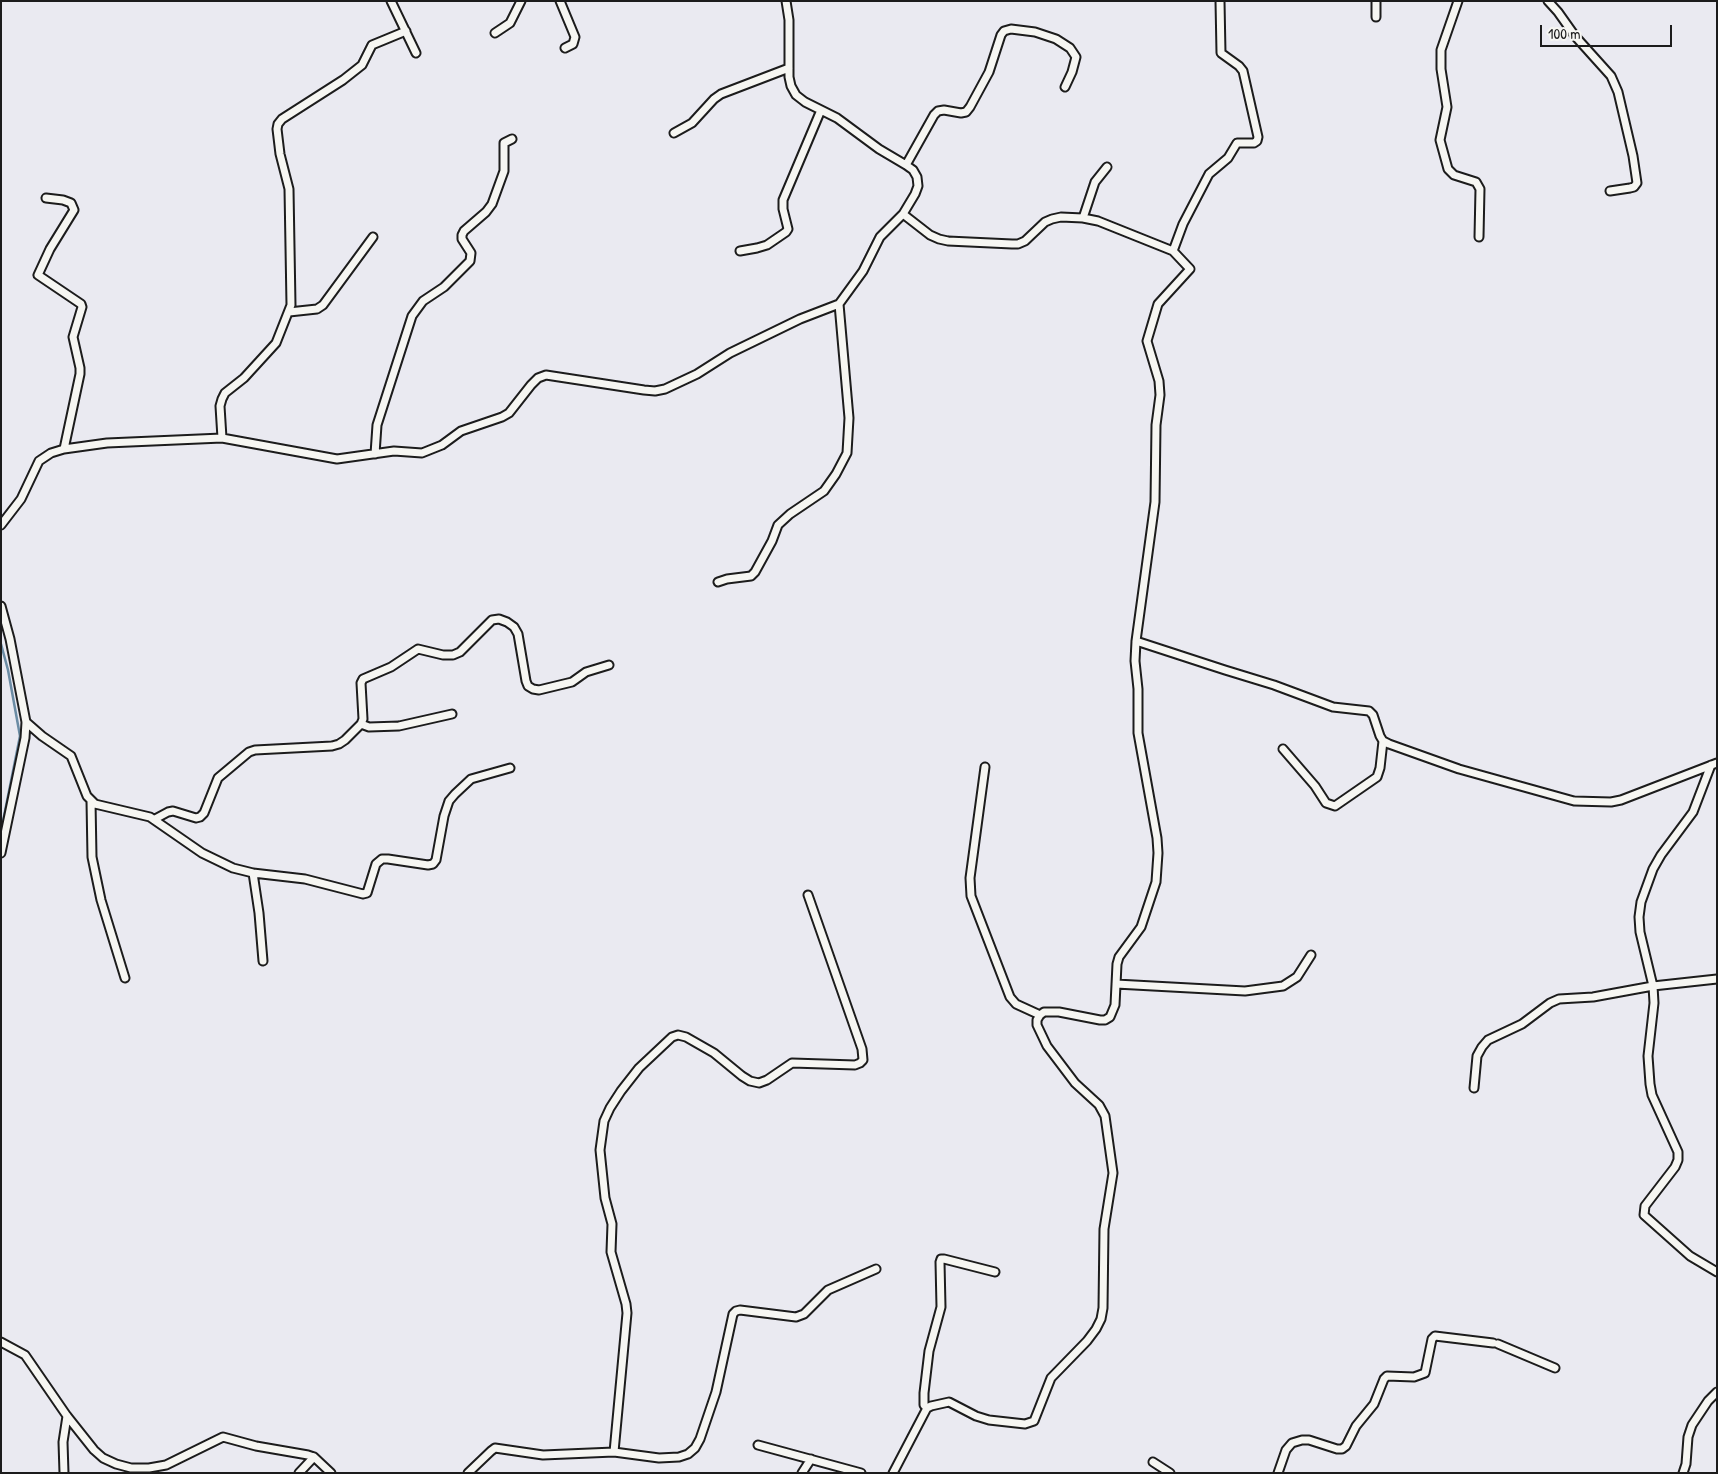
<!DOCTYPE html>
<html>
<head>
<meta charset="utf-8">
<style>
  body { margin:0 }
  #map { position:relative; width:1718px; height:1474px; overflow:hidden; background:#eaeaf1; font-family:"Patrick Hand",sans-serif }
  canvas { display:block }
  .frame { position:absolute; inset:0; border:2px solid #1c1c1c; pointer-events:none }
  .scale { position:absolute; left:1540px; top:25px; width:132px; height:22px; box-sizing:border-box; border:2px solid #1c1c1c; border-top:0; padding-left:6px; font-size:15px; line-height:18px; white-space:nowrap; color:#1c1c1c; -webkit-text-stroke:4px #f6f6f2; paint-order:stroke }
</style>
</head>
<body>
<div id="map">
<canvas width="1718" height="1474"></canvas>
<div class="frame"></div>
<div class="scale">100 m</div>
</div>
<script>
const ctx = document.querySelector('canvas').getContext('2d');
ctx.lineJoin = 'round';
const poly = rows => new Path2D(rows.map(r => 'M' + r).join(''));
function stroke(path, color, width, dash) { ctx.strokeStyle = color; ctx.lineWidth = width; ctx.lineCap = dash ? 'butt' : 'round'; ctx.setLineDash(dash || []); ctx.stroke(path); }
const stream = poly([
  [1,644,8,670,20,736,1,831]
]);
const street = poly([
  [391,1,416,53],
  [560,1,575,37,573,44,565,48],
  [1376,1,1376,17],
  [1458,1,1441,50,1441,69,1447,107,1440,140,1448,169,1454,175,1476,182,1480,189,1479,237],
  [1548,1,1558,12,1575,36,1611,76,1618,92,1633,156,1637,183,1634,187,1630,188,1610,191],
  [495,33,510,23,521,1],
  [674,133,692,123,714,99,721,94,789,68],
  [906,165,934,115,938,111,944,110,961,113,966,112,970,107,989,72,1001,35,1004,31,1011,29,1035,32,1056,39,1070,48,1076,57,1072,72,1065,87],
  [46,198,63,200,71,203,74,210,50,249,38,275,81,304,82,307,73,337,80,368,80,374,64,449],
  [1083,218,1095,182,1107,167],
  [740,251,757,248,767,245,786,232,788,229,783,209,783,200,821,110],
  [1173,251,1183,224,1209,174,1228,158,1237,143,1254,143,1257,141,1258,137,1243,71,1239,66,1221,53,1220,1],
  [289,312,317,309,323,305,373,237],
  [222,438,220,406,222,399,225,393,244,378,276,343,291,305,289,189,280,154,277,129,278,124,282,119,343,80,362,65,372,45,406,31],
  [375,454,377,425,412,316,423,301,444,287,470,261,471,253,462,239,462,235,464,231,486,212,492,204,504,171,504,143,512,139],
  [1,525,21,499,39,461,51,453,64,449,107,443,222,438,337,459,394,451,422,453,442,445,461,431,502,417,509,413,531,385,538,378,546,375,644,390,655,391,665,389,697,374,730,353,800,319,839,304,863,271,880,237,903,214,915,194,918,186,917,177,913,170,906,165,879,149,837,118,805,102,796,95,791,86,789,77,789,20,786,1],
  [718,582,727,579,751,576,755,572,772,541,778,525,790,514,824,491,836,474,847,453,849,418,839,304],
  [1,606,10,639,26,722,25,738,1,853],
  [1136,641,1225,670,1274,685,1333,707,1369,711,1373,715,1380,736,1383,741,1389,744,1459,769,1574,801,1611,802,1621,800,1717,763],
  [26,722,42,736,71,756,87,796,95,804,150,817,202,853,233,868,253,873,305,879,363,894,367,893,376,864,382,859,388,859,428,865,433,864,436,860,444,816,449,801,455,794,471,779,510,768],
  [361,724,369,727,399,726,452,714],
  [1283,749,1315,786,1326,803,1335,806,1377,777,1380,768,1383,741],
  [1711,765,1693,812,1661,855,1653,869,1641,902,1639,917,1640,932,1653,986,1654,1003,1648,1056,1650,1084,1652,1095,1678,1152,1678,1160,1675,1167,1645,1206,1644,1215,1690,1256,1717,1272],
  [985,767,970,878,971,896,1010,997,1016,1004,1040,1015],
  [91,801,92,857,101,900,125,978],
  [155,819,168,812,173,811,196,818,200,817,204,813,218,778,249,752,255,750,332,746,339,744,345,740,361,724,363,719,361,683,363,679,391,667,418,649,443,655,453,655,460,652,492,620,499,619,507,622,514,627,518,634,526,681,528,686,533,689,539,690,572,682,586,672,609,665],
  [253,873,259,913,263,961],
  [1116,984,1245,991,1283,986,1297,977,1311,955],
  [1474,1088,1477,1056,1482,1047,1488,1040,1522,1024,1550,1003,1559,999,1593,997,1653,986,1717,979],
  [1,1342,25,1355,67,1416,94,1450,103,1458,116,1464,131,1468,149,1468,166,1465,223,1437,256,1446,308,1455,314,1457,331,1473],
  [1498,1344,1555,1368],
  [927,1408,924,1405,924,1393,929,1351,941,1307,940,1262,941,1259,944,1259,995,1272],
  [758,1445,861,1473],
  [614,1452,627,1313,626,1304,611,1252,612,1224,605,1198,600,1150,604,1121,610,1108,621,1091,639,1068,672,1037,678,1035,686,1037,714,1053,742,1076,750,1081,759,1083,767,1080,792,1063,855,1065,860,1063,863,1060,862,1049,808,895],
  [1153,1462,1170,1473],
  [64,1473,63,1442,67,1416],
  [299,1473,314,1457],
  [468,1473,491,1451,495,1448,543,1455,614,1452,659,1458,679,1457,688,1454,695,1448,700,1439,716,1392,733,1314,736,1311,740,1310,796,1317,804,1314,828,1290,876,1269],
  [802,1473,811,1459],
  [893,1473,927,1408,931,1406,949,1402,976,1416,989,1420,1025,1424,1034,1421,1051,1378,1087,1341,1096,1329,1101,1319,1103,1308,1104,1229,1113,1173,1105,1116,1099,1105,1075,1083,1047,1046,1037,1025,1037,1020,1040,1015,1044,1012,1059,1012,1100,1020,1105,1020,1110,1017,1115,1005,1117,964,1119,957,1141,927,1156,882,1158,853,1157,838,1138,733,1138,689,1135,661,1136,641,1155,502,1156,425,1160,395,1159,381,1147,341,1158,304,1190,269,1173,251,1098,221,1083,218,1061,217,1052,219,1045,222,1025,241,1018,244,1012,244,948,241,939,239,930,235,903,214],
  [1278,1473,1286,1450,1292,1443,1302,1440,1309,1440,1337,1449,1342,1449,1346,1446,1356,1426,1374,1404,1384,1379,1387,1376,1414,1377,1425,1373,1432,1339,1435,1336,1493,1343],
  [1683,1473,1686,1464,1688,1437,1692,1425,1708,1401,1717,1392]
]);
stroke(stream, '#6b8ca4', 2.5);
stroke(street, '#1c1c1c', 11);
stroke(street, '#f6f6f2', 7);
</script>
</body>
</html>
